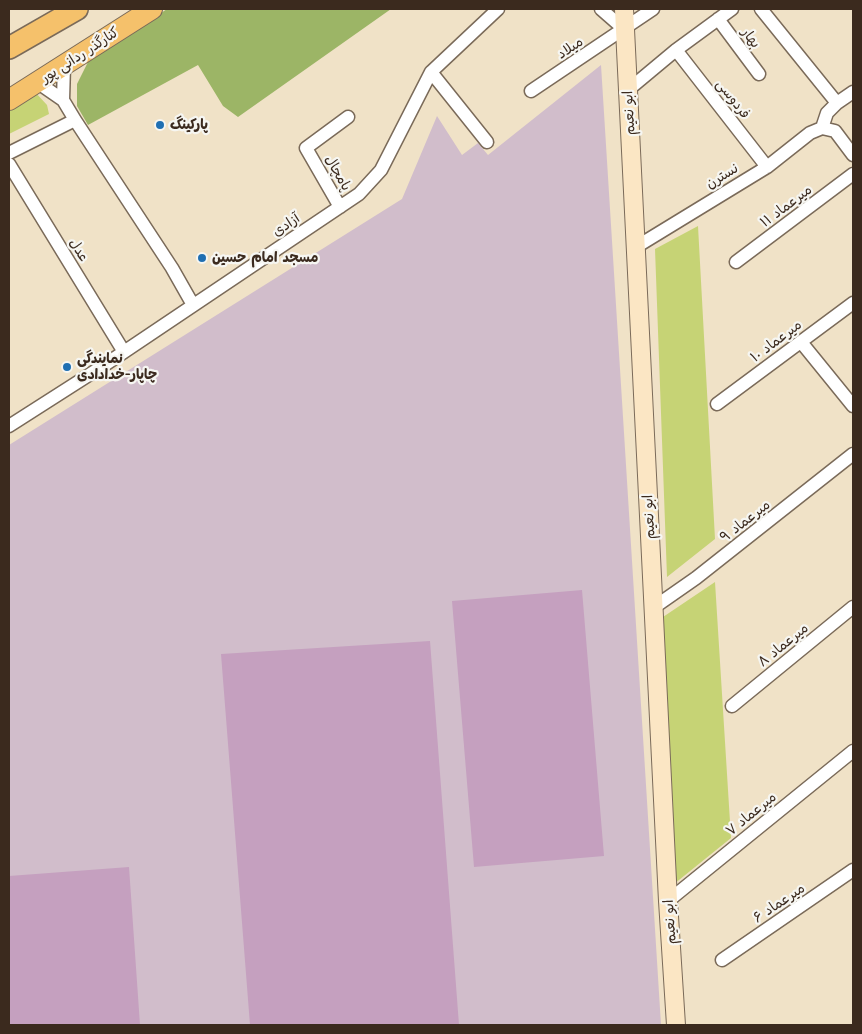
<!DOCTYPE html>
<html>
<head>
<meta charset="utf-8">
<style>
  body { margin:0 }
  #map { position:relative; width:862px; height:1034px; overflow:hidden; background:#f0e2c7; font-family:Mali,sans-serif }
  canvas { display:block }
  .frame { position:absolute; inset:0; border:10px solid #3b2a1e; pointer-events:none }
</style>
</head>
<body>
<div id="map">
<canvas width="862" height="1034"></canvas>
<div class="frame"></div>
</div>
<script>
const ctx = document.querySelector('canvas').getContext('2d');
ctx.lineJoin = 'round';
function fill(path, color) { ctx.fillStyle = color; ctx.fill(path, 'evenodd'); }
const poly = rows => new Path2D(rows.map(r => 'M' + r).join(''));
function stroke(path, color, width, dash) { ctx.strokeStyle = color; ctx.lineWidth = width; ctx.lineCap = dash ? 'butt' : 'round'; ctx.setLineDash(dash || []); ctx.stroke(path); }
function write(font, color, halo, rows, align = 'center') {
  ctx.font = font + ' Mali,"Playpen Sans Arabic",sans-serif'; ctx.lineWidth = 4.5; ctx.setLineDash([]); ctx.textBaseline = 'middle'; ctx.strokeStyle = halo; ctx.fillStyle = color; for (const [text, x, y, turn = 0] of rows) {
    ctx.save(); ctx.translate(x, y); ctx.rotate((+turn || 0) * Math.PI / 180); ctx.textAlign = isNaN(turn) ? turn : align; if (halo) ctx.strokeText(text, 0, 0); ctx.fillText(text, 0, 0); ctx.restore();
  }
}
const industrial = poly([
  [601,65,661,1025,9,1025,9,445,402,199,437,116,462,155,478,143,488,155]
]);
const green = poly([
  [35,92,47,105,49,114,9,134,9,109],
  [698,226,715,539,667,577,655,249],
  [715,582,731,838,674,884,663,617]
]);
const forest = poly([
  [167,9,391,9,238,117,223,106,198,65,88,125,77,106,77,84,88,62]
]);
const building = poly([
  [582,590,604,856,474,867,452,601],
  [430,641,459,1025,250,1025,221,654],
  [129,867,140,1025,9,1025,9,876]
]);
const minor = poly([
  [601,9,625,30],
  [761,9,837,103],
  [718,19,759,74],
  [676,50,767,167],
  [431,72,487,142],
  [37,82,63,100,75,120,172,268,193,305],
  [628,90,676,50,732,9],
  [531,91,653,9],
  [63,100,64,65],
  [822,128,827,113,837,103,853,92],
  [9,153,75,120],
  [9,164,124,352],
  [340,207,306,148,348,117],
  [636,247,767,167,810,133,822,128,835,131,853,155],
  [736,262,853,174],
  [801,342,853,406],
  [717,404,853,303],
  [9,426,106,364,359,194,381,170,431,72,498,9],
  [653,608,696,578,853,454],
  [732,706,853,607],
  [668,901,853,751],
  [722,960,853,870]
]);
const secondary = poly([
  [624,9,668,901,676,1025]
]);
const primary = poly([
  [9,100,152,9]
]);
const trunk = poly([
  [9,48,77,9]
]);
const markers = [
  [160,125,5,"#1f6fb2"],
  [202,258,5,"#1f6fb2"],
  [67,367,5,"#1f6fb2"]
];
const streetNames = [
  ["بهار",751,38,53],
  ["میلاد",570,48,-34],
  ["کنارگذر ردانی پور",80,55,-33],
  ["فردوسی",733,99,52],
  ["ابو نعیم",629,113,-93],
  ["پامچال",338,173,60],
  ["نسترن",722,176,-31],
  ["میرعماد ۱۱",786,206,-37],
  ["آزادی",286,225,-34],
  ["عدل",79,250,59],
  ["میرعماد ۱۰",776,341,-37],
  ["ابو نعیم",649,517,-93],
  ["میرعماد ۹",745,521,-38],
  ["میرعماد ۸",783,645,-39],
  ["میرعماد ۷",751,814,-39],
  ["میرعماد ۶",779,903,-34],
  ["ابو نعیم",670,922,-94]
];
const poiNames = [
  ["پارکینگ",170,125],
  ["مسجد امام حسین",212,258],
  ["نمایندگی",77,359],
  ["چاپار-خدادادی",77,375]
];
fill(industrial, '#d1bdcb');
fill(green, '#c6d375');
fill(forest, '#9cb566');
fill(building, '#c5a0bf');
stroke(minor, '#7a6a59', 15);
stroke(secondary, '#7a6a59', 20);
stroke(primary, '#7a6a59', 22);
stroke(trunk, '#7a6a59', 24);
stroke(minor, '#fff', 12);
stroke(secondary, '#fbe6c4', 18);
stroke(primary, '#f5c16b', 20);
stroke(trunk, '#f5c16b', 21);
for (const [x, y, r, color] of markers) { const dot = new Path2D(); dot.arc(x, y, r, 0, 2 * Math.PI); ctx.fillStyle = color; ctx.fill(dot); stroke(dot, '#f6f6f2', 2); }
write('14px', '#3b2a1e', '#f6f6f2', streetNames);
write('bold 14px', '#3b2a1e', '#f6f6f2', poiNames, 'left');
</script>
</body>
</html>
